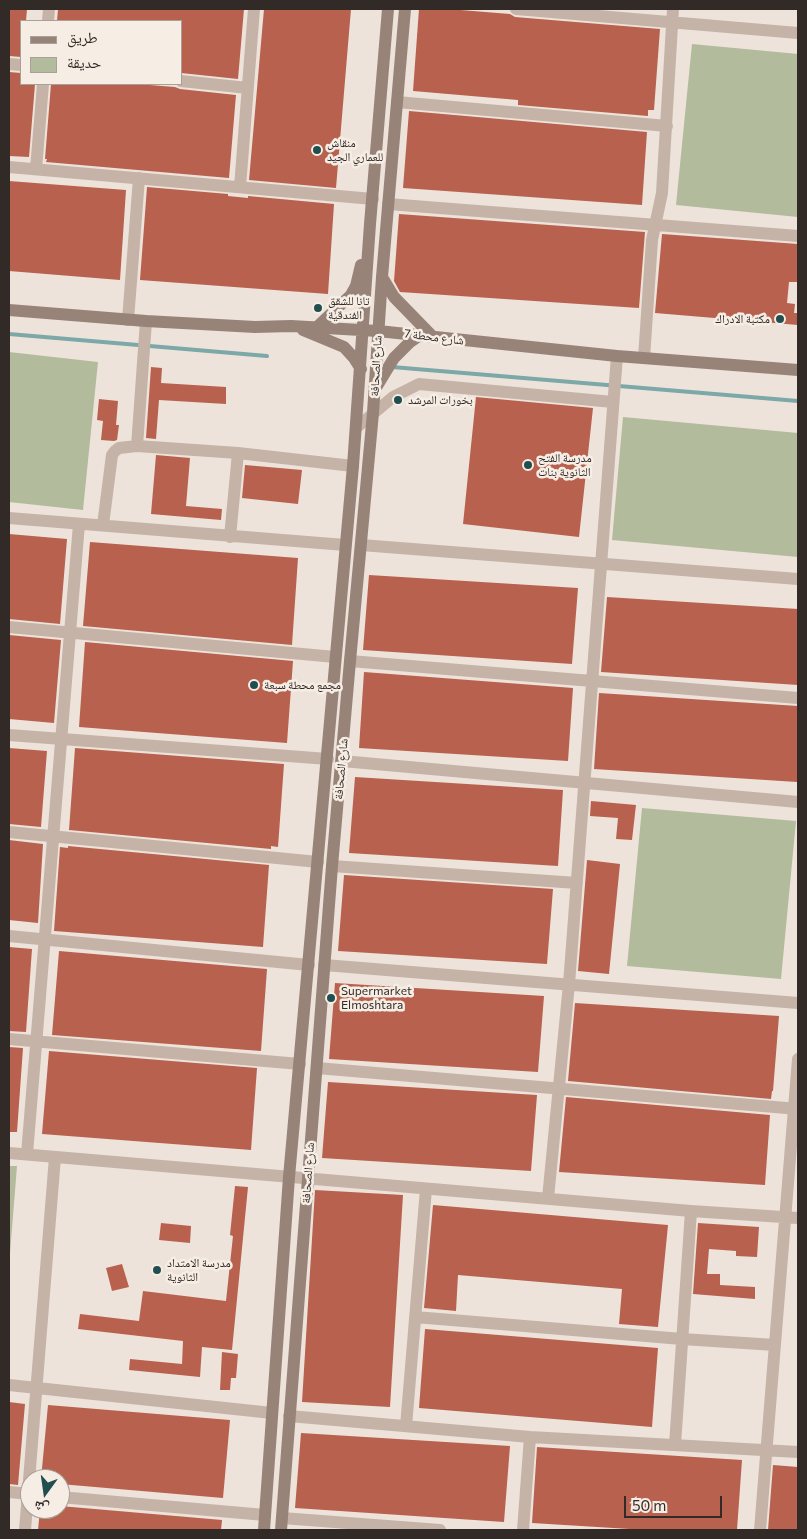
<!DOCTYPE html>
<html>
<head>
<meta charset="utf-8">
<style>
  body { margin:0 }
  #map { position:relative; width:807px; height:1539px; overflow:hidden; background:#eee3da; font-family:Commissioner,"Noto Naskh Arabic",sans-serif }
  canvas { display:block }
  .frame { position:absolute; inset:0; border:10px solid #322a27; pointer-events:none }
  .legend { position:absolute; left:20px; top:20px; width:162px; height:65px; box-sizing:border-box; background:#f6eee5; border:1px solid #a8a099; margin:0; padding:6px 9px; list-style:none; font-size:15px; color:#322a27 }
  .legend li { display:flex; align-items:center; gap:10px; height:25px }
  .legend b { width:25px; border:1px solid #a8a099 }
  .north { position:absolute; left:20px; top:1469px; width:50px; height:50px; box-sizing:border-box; background:#f6eee5; border:1px solid #a8a099; border-radius:50%; rotate:194deg; font-size:14px; font-weight:700; line-height:20px; text-align:center; color:#322a27 }
  .north::after { content:''; display:block; margin:auto; width:18px; height:22px; background:#214e4f; clip-path:polygon(50% 0,100% 100%,50% 72%,0 100%) }
  .scale { position:absolute; left:624px; top:1496px; width:98px; height:22px; box-sizing:border-box; border:2px solid #322a27; border-top:0; padding-left:6px; font-size:15px; line-height:18px; white-space:nowrap; color:#322a27; -webkit-text-stroke:4px #f6eee5; paint-order:stroke }
</style>
</head>
<body>
<div id="map">
<canvas width="807" height="1539"></canvas>
<div class="frame"></div>
<ul class="legend">
<li><b style="height:6px;background:#988379"></b>طريق</li>
<li><b style="height:14px;background:#b2bb9c"></b>حديقة</li>
</ul>
<div class="north">ش</div>
<div class="scale">50 m</div>
</div>
<script>
const ctx = document.querySelector('canvas').getContext('2d');
ctx.lineJoin = 'round';
function fill(path, color) { ctx.fillStyle = color; ctx.fill(path, 'evenodd'); }
const poly = rows => new Path2D(rows.map(r => 'M' + r).join(''));
function stroke(path, color, width, dash) { ctx.strokeStyle = color; ctx.lineWidth = width; ctx.lineCap = dash ? 'butt' : 'round'; ctx.setLineDash(dash || []); ctx.stroke(path); }
function write(font, color, halo, rows, align = 'center') {
  ctx.font = font + ' Commissioner,"Noto Naskh Arabic",sans-serif'; ctx.lineWidth = 5; ctx.setLineDash([]); ctx.textBaseline = 'middle'; ctx.strokeStyle = halo; ctx.fillStyle = color; for (const [text, x, y, turn = 0] of rows) {
    ctx.save(); ctx.translate(x, y); ctx.rotate((+turn || 0) * Math.PI / 180); ctx.textAlign = isNaN(turn) ? turn : align; if (halo) ctx.strokeText(text, 0, 0); ctx.fillText(text, 0, 0); ctx.restore();
  }
}
const green = poly([
  [692,44,798,54,798,217,676,205],
  [9,352,98,362,83,510,9,502],
  [623,417,798,433,798,557,612,540],
  [642,808,796,821,781,979,627,966],
  [9,1166,17,1166,9,1266]
]);
const stream = poly([
  [9,334,267,356],
  [392,367,798,401]
]);
const building = poly([
  [9,9,27,9,26,21,21,21,21,57,9,56],
  [58,9,244,9,238,79,181,73,181,21,57,21],
  [264,9,351,9,336,188,249,180],
  [419,9,448,9,510,14,515,17,660,29,654,110,648,110,648,116,518,105,518,100,413,91],
  [9,72,21,73,21,84,35,84,29,157,9,156],
  [51,84,137,84,175,87,180,89,236,95,229,178,46,162,47,159,45,159],
  [409,111,647,132,642,205,403,188],
  [9,181,126,190,120,280,9,271],
  [147,187,228,194,228,196,248,198,248,196,334,204,328,294,140,280],
  [399,214,645,232,639,308,400,292,394,281],
  [662,234,798,244,798,282,789,282,787,303,795,304,794,313,798,313,798,325,655,313],
  [151,367,162,368,161,383,226,387,226,404,159,400,156,439,146,438],
  [476,397,593,408,579,537,463,524],
  [99,399,118,401,116,425,119,425,117,440,114,441,101,440,103,421,97,420],
  [156,455,190,458,186,506,222,509,221,520,151,514],
  [245,465,302,470,298,504,242,498],
  [9,534,67,539,60,624,9,619],
  [90,542,298,558,292,645,83,626],
  [369,575,578,588,572,664,363,650],
  [607,597,798,609,798,685,601,672],
  [9,635,61,640,54,723,9,719],
  [85,642,293,661,287,743,79,727],
  [364,672,573,688,568,761,359,748],
  [599,693,798,706,797,782,594,769],
  [9,748,47,751,41,827,9,824],
  [75,748,284,764,278,847,271,846,271,849,69,830],
  [355,777,563,790,558,866,349,853],
  [591,801,636,805,632,840,616,839,618,818,590,816],
  [9,840,43,844,38,923,9,920],
  [68,846,269,865,263,947,54,931,60,847,68,848],
  [587,860,620,864,609,974,578,971],
  [344,875,553,889,547,964,338,951],
  [9,947,32,949,26,1032,9,1031],
  [59,951,267,969,261,1051,52,1035],
  [335,983,544,996,538,1072,329,1059],
  [575,1003,779,1016,773,1091,772,1091,771,1099,568,1081],
  [9,1047,23,1048,17,1132,9,1132],
  [49,1051,257,1068,251,1150,42,1134],
  [328,1082,537,1095,531,1171,322,1158],
  [566,1097,770,1115,765,1185,559,1172],
  [235,1186,248,1187,232,1350,202,1347,200,1377,129,1370,130,1359,182,1364,183,1341,78,1329,80,1314,139,1321,143,1291,226,1301,233,1236,230,1235],
  [315,1190,403,1195,390,1407,302,1402],
  [433,1205,668,1225,658,1327,619,1324,622,1289,458,1275,456,1311,424,1308],
  [161,1223,191,1226,190,1243,159,1240],
  [698,1223,759,1227,757,1257,736,1256,736,1251,709,1249,707,1274,720,1274,720,1285,755,1287,755,1299,693,1294],
  [122,1264,129,1287,112,1291,106,1268],
  [425,1329,658,1348,652,1427,419,1408],
  [222,1352,238,1354,236,1378,231,1378,230,1390,220,1390],
  [9,1402,25,1404,18,1485,9,1484],
  [48,1405,230,1420,223,1498,60,1484,60,1479,41,1479],
  [301,1433,510,1446,504,1522,295,1508],
  [537,1447,742,1460,737,1530,646,1530,532,1523],
  [773,1465,798,1467,798,1530,768,1530],
  [60,1506,222,1520,221,1530,38,1530,40,1509,60,1509]
]);
const street = poly([
  [516,9,798,33],
  [48,21,49,9],
  [9,64,21,65],
  [181,81,248,88],
  [397,102,667,126],
  [9,167,373,199],
  [36,169,43,84],
  [240,187,254,9],
  [388,204,798,236],
  [128,320,139,178],
  [644,358,652,240,662,193,673,9],
  [356,428,393,397,419,384,613,402],
  [137,446,238,453,353,466],
  [9,518,345,545],
  [103,525,112,455,115,451,119,448,137,446,146,321],
  [230,537,238,453],
  [361,545,798,579],
  [9,627,335,657],
  [350,661,798,698],
  [9,735,328,759],
  [342,761,798,802],
  [9,832,318,862],
  [332,866,577,883],
  [9,936,309,965],
  [324,965,798,1003],
  [9,1039,300,1064],
  [317,1068,798,1109],
  [9,1153,691,1211,798,1218],
  [27,1154,79,524],
  [548,1198,569,984,617,356],
  [415,1317,682,1339,775,1345],
  [9,1385,272,1413],
  [289,1416,530,1437,798,1452],
  [406,1426,426,1189],
  [675,1445,691,1211],
  [9,1492,30,1494],
  [60,1497,265,1515],
  [282,1518,440,1530],
  [25,1530,55,1157],
  [523,1530,530,1437],
  [760,1530,798,1059]
]);
const secondary = poly([
  [382,277,394,297,431,335],
  [9,310,146,321,255,327,291,326,378,331,617,356,798,370],
  [317,327,351,295,356,286,361,265],
  [303,330,344,347,354,358,361,369],
  [377,386,394,358,410,342,420,335],
  [264,1530,289,1177,353,466,370,224,388,9],
  [281,1530,332,866,350,661,373,413,382,277,405,9]
]);
const markers = [
  [317,150,5,"#214e4f"],
  [318,308,5,"#214e4f"],
  [780,319,5,"#214e4f"],
  [398,400,5,"#214e4f"],
  [528,465,5,"#214e4f"],
  [254,685,5,"#214e4f"],
  [331,998,5,"#214e4f"],
  [157,1270,5,"#214e4f"]
];
const poiNames = [
  ["منقاش",327,143],
  ["للعماري الجيد",327,157],
  ["تانا للشقق",328,301],
  ["الفندقية",328,315],
  ["مكتبة الادراك",770,319,"right"],
  ["بخورات المرشد",408,400],
  ["مدرسة الفتح",538,458],
  ["الثانوية بنات",538,472],
  ["مجمع محطة سبعة",264,685],
  ["Supermarket",341,991],
  ["Elmoshtara",341,1005],
  ["مدرسة الامتداد",167,1263],
  ["الثانوية",167,1277]
];
const streetNames = [
  ["شارع محطة 7",434,337,7],
  ["شارع الصحافة",376,366,-87],
  ["شارع الصحافة",341,769,-85],
  ["شارع الصحافة",308,1173,-86]
];
fill(green, '#b2bb9c');
stroke(stream, '#7ca8a7', 4);
fill(building, '#b8614e');
stroke(street, '#c5b3a7', 12);
stroke(secondary, '#988379', 12);
for (const [x, y, r, color] of markers) { const dot = new Path2D(); dot.arc(x, y, r, 0, 2 * Math.PI); ctx.fillStyle = color; ctx.fill(dot); stroke(dot, '#f6eee5', 2); }
write('12px', '#322a27', '#f6eee5', poiNames, 'left');
write('12px', '#322a27', '#f6eee5', streetNames);
</script>
</body>
</html>
